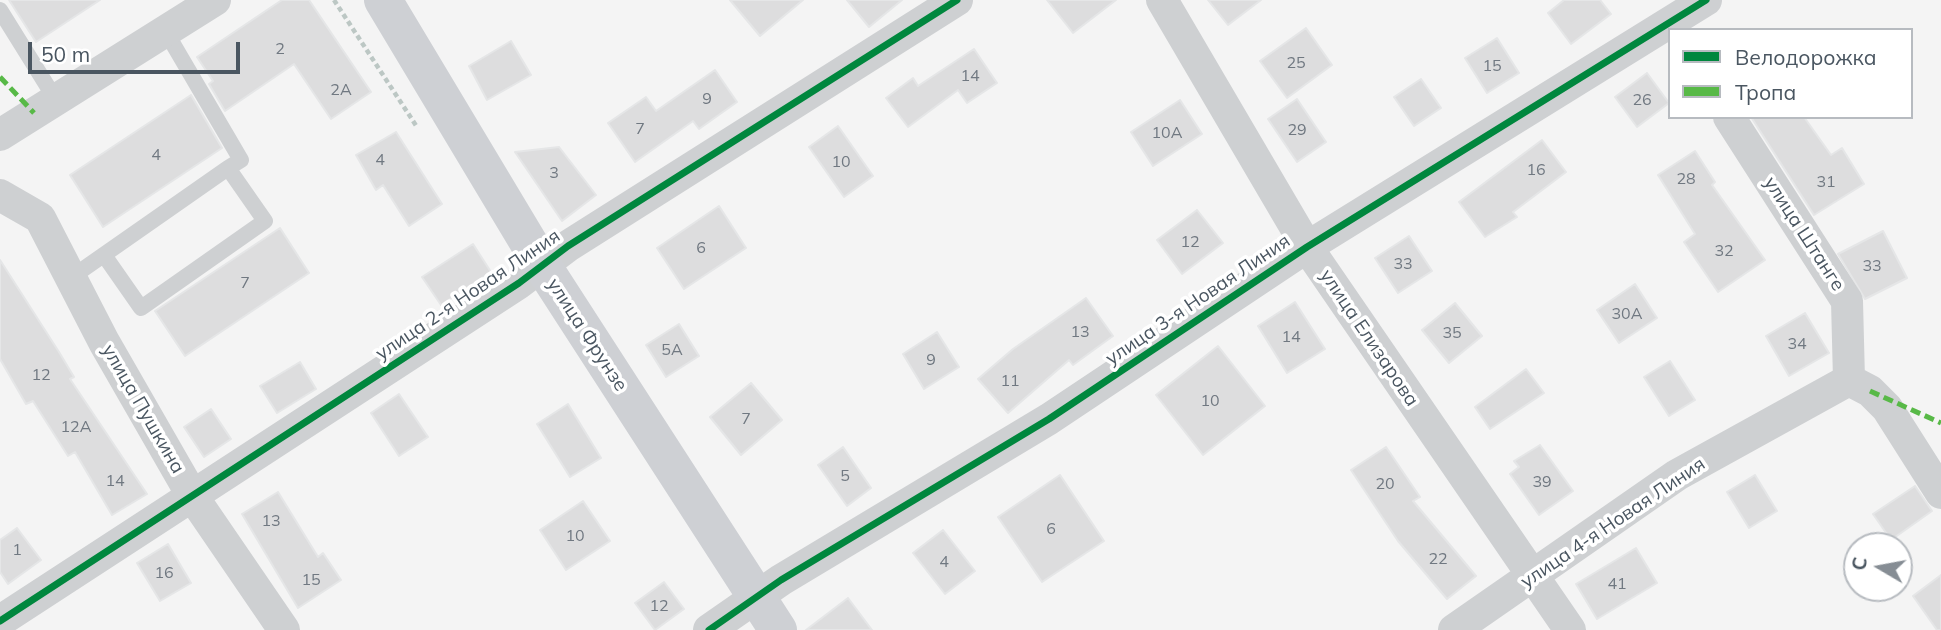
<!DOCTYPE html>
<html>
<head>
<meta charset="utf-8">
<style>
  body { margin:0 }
  #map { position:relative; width:1941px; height:630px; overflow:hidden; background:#f4f4f4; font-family:Mulish,sans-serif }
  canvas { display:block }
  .legend { position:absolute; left:1668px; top:28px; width:245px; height:91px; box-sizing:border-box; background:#fff; border:2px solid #b7bbc0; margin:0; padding:9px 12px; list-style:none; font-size:21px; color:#4a5661 }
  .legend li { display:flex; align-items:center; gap:14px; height:35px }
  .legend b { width:35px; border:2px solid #b7bbc0 }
  .north { position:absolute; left:1843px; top:532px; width:70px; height:70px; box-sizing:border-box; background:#fff; border:2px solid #b7bbc0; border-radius:50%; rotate:280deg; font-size:19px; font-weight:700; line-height:28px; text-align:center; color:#4a5661 }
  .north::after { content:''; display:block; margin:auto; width:24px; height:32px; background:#868d94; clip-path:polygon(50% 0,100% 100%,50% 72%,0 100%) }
  .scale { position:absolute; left:28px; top:42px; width:212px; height:32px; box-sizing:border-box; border:4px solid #4a5661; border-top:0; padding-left:9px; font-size:21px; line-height:24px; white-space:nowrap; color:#4a5661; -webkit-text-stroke:5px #fff; paint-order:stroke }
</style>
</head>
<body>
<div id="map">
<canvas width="1941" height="630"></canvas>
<ul class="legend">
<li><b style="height:9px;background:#00873e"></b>Велодорожка</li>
<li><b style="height:9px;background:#58b947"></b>Тропа</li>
</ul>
<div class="north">С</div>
<div class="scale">50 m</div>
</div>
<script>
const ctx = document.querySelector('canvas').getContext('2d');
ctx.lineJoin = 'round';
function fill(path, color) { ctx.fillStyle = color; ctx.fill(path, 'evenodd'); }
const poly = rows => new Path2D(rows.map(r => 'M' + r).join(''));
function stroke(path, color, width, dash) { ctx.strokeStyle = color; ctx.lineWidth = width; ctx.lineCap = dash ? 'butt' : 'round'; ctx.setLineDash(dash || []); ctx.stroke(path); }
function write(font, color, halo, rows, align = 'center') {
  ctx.font = font + ' Mulish,sans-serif'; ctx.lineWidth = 7; ctx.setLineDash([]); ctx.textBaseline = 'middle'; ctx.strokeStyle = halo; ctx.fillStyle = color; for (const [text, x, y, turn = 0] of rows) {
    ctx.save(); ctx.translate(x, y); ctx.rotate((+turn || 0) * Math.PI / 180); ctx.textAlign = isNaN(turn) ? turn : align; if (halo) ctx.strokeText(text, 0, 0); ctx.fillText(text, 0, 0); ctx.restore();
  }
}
const building = poly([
  [9,0,100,0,36,42,9,0],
  [282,0,309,0,371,92,331,119,294,64,225,111,209,84,213,81,197,57,282,0],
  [730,0,803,0,760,36,730,0],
  [847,0,902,0,869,27,847,0],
  [1047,0,1116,0,1073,33,1047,0],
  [1208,0,1261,0,1228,25,1208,0],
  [1564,0,1600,0,1611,14,1571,44,1548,13,1564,0],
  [1306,28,1332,65,1287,98,1260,61,1306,28],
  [1497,38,1519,73,1487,93,1465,58,1497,38],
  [511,41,531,75,487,100,469,66,511,41],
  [974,49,997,83,967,103,958,90,908,127,886,98,913,78,918,86,974,49],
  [715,70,737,102,699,129,693,121,635,162,608,123,646,97,656,111,715,70],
  [1647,73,1669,103,1637,127,1615,97,1647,73],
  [1421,79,1441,108,1414,126,1394,97,1421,79],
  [191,95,222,148,103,227,70,175,191,95],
  [1297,99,1326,142,1297,162,1268,119,1297,99],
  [1180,100,1202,134,1153,166,1131,132,1180,100],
  [1751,117,1804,117,1831,155,1842,148,1864,184,1814,215,1751,117],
  [838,126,873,176,844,197,809,147,838,126],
  [396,132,442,204,409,226,383,185,376,190,356,155,396,132],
  [1542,140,1566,172,1513,212,1517,217,1485,237,1459,202,1542,140],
  [559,147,596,195,562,221,515,152,559,147],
  [1695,151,1715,182,1712,185,1765,260,1718,292,1684,242,1695,234,1658,175,1695,151],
  [719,206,746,248,684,289,657,248,719,206],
  [1197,210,1223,243,1182,274,1157,240,1197,210],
  [280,228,309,273,185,356,155,311,280,228],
  [1883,231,1907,278,1865,299,1838,254,1883,231],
  [1409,236,1432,271,1398,293,1375,258,1409,236],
  [473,244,491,272,441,305,422,277,473,244],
  [0,260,59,352,74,377,70,379,147,494,112,515,75,452,68,456,33,401,26,404,0,359,0,260],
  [1635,284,1657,318,1619,343,1597,310,1635,284],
  [1086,298,1113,336,1073,365,1069,360,1008,413,978,379,1013,349,1086,298],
  [1295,302,1325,349,1287,373,1258,326,1295,302],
  [1455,303,1482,336,1449,363,1422,330,1455,303],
  [1805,313,1829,353,1789,376,1766,336,1805,313],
  [679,324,699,356,666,377,646,345,679,324],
  [937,332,959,367,924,389,903,354,937,332],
  [1218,346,1265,406,1203,455,1156,395,1218,346],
  [1670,361,1695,400,1669,416,1644,377,1670,361],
  [300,362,316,389,277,413,260,386,300,362],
  [1526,369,1544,393,1490,429,1475,407,1526,369],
  [751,383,782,420,741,455,710,417,751,383],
  [399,394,428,437,399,456,371,413,399,394],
  [568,404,601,458,570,477,537,424,568,404],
  [211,409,231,439,204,457,184,427,211,409],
  [1540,445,1573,491,1539,515,1510,474,1519,467,1514,461,1540,445],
  [843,447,871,488,847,506,818,465,843,447],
  [1386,447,1420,497,1413,501,1476,576,1447,599,1398,541,1351,470,1386,447],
  [1060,475,1104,541,1042,582,998,517,1060,475],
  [1755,475,1777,511,1749,528,1727,492,1755,475],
  [1915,486,1932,511,1891,540,1873,514,1915,486],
  [278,492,318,557,323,553,341,580,298,608,242,514,278,492],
  [583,501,610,541,566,570,540,530,583,501],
  [17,528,41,560,8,584,0,572,0,540,17,528],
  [943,530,975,571,945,594,913,553,943,530],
  [168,544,191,583,160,601,137,563,168,544],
  [1636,548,1657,583,1597,619,1576,584,1636,548],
  [1941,575,1941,630,1937,630,1913,596,1941,575],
  [664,582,684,609,655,630,635,603,664,582],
  [848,598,872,630,806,630,848,598]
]);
const path = poly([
  [334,0,417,127]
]);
const lane = poly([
  [0,10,56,100],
  [166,32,241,160,228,168],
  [72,277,228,168,265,221,141,308,104,255]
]);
const street = poly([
  [1162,0,1307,247,1570,630],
  [1729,117,1847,301,1849,380,1870,391,1887,408,1941,493],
  [0,135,215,0],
  [0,195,40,218,104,342,193,497,284,630],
  [0,621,519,283,568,246,957,0],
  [709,630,781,580,1049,419,1307,247,1706,0],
  [1454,630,1677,475,1849,380]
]);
const secondary = poly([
  [383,0,542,265,778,630]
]);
const quiet = poly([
  [0,77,34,113],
  [1870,391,1941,423]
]);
const cycleway = poly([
  [0,621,519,283,568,246,957,0],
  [709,630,781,580,1049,419,1307,247,1706,0]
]);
const numberNames = [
  ["2",280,49],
  ["25",1296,63],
  ["15",1492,66],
  ["14",970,76],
  ["2А",341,90],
  ["9",707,99],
  ["26",1642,100],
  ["7",640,129],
  ["29",1297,130],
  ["10А",1167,133],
  ["4",156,155],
  ["4",380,160],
  ["10",841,162],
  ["16",1536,170],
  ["3",554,173],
  ["28",1686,179],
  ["31",1826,182],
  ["12",1190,242],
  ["6",701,248],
  ["32",1724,251],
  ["33",1403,264],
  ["33",1872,266],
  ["7",245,283],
  ["30А",1627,314],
  ["13",1080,332],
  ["35",1452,333],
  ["14",1291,337],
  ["34",1797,344],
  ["5А",672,350],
  ["9",931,360],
  ["12",41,375],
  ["11",1010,381],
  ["10",1210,401],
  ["7",746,419],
  ["12А",76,427],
  ["5",845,476],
  ["14",115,481],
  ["39",1542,482],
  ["20",1385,484],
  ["13",271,521],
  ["6",1051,529],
  ["10",575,536],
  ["1",17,550],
  ["22",1438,559],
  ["4",944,562],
  ["16",164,573],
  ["15",311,580],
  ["41",1617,584],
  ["12",659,606]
];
const streetNames = [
  ["улица Штанге",1804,234,57],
  ["улица 2-я Новая Линия",468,295,-34],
  ["улица 3-я Новая Линия",1198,300,-34],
  ["улица Фрунзе",587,335,57],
  ["улица Елизарова",1369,338,56],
  ["улица Пушкина",143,409,60],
  ["улица 4-я Новая Линия",1613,523,-34]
];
fill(building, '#ddddde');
stroke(building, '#e5e6e7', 2);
stroke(path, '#bcc7c4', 4.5, [5, 3.5]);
stroke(lane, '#ced0d2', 16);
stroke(street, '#ced0d2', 32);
stroke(secondary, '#ced0d4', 38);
stroke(quiet, '#58b947', 5, [10, 5]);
stroke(cycleway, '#00873e', 7);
write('16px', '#707881', null, numberNames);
write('19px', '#4a5661', '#fff', streetNames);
</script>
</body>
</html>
